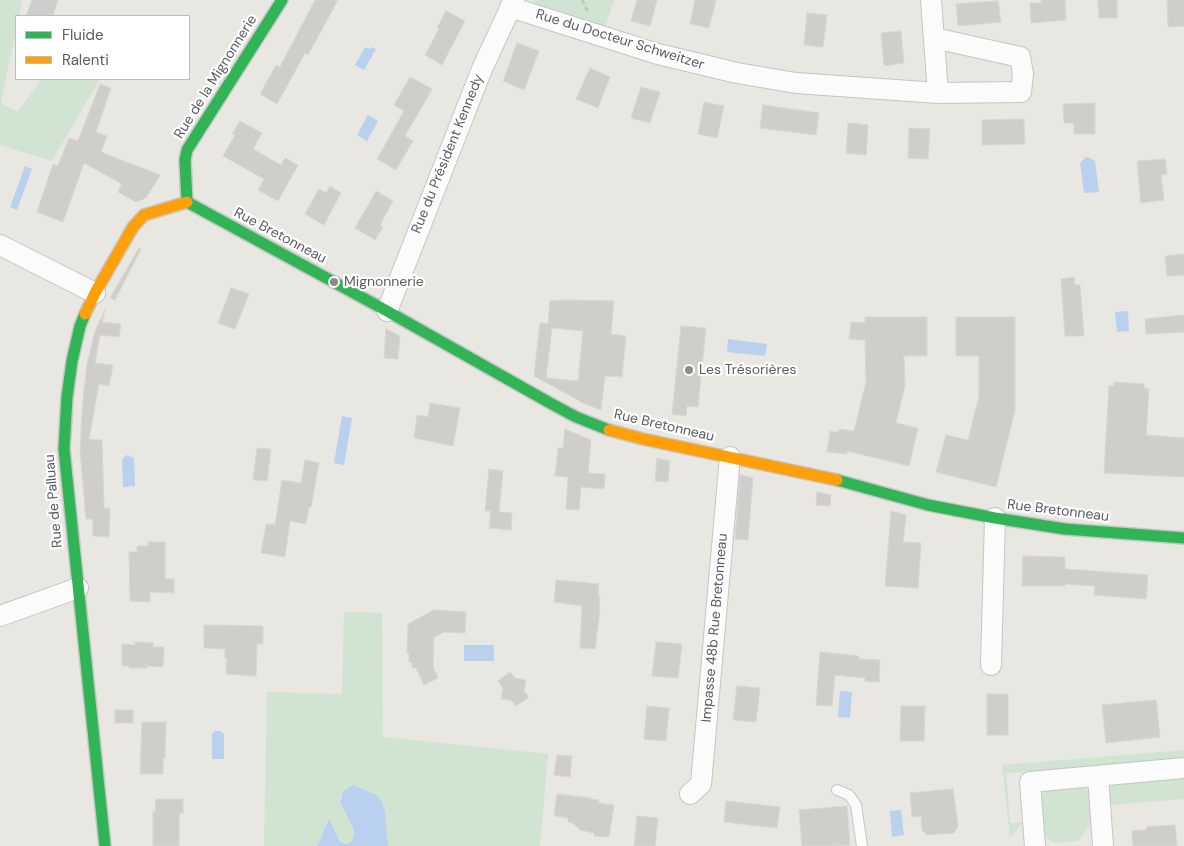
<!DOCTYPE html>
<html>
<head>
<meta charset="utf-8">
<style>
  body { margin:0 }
  #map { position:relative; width:1184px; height:846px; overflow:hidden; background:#e8e7e2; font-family:"DM Sans",sans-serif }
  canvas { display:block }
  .legend { position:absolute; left:15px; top:15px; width:175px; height:65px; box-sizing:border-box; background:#fff; border:1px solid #bdbdbf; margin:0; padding:6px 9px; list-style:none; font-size:15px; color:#595b5f }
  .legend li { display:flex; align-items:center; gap:10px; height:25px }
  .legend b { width:25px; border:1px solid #bdbdbf }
</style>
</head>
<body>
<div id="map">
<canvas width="1184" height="846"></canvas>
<ul class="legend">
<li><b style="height:6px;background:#30b455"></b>Fluide</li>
<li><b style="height:6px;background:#ff9f0a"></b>Ralenti</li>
</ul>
</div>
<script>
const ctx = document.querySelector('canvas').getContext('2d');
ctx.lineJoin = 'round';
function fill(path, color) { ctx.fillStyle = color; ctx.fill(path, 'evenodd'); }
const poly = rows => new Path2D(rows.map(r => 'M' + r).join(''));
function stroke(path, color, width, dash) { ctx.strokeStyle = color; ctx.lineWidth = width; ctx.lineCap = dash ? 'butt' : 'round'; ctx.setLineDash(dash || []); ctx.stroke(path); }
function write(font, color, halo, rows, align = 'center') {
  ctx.font = font + ' "DM Sans",sans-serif'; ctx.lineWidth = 4.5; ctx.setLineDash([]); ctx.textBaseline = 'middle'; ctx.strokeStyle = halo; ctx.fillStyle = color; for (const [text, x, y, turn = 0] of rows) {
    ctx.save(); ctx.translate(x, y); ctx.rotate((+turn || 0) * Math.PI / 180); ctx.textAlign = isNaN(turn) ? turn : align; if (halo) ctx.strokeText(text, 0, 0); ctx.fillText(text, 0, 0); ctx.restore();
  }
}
const green = poly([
  [0,0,22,0,19,16,16,16,16,29,1,103,17,112,42,79,100,79,52,161,0,145],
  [534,0,614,0,604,30,537,9],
  [344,612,382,613,383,737,548,754,540,846,388,846,385,812,347,789,340,797,341,806,350,821,354,833,350,843,346,844,340,842,328,822,317,846,264,846,267,692,342,694],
  [1184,750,1184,759,1006,773,1010,823,1023,822,1010,837,1002,765],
  [1184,777,1184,799,1110,805,1109,791,1111,786,1117,782],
  [1075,781,1089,793,1091,824,1078,841,1054,843,1036,829,1035,805,1045,784]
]);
const water = poly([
  [365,47,370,49,371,47,376,49,364,70,355,65],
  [368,115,378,121,367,141,357,135],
  [1088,157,1095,161,1099,192,1084,193,1080,163,1085,158],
  [25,166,32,169,17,210,10,207],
  [1128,311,1129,331,1117,332,1115,312],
  [728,339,767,344,765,356,727,352],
  [342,416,352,418,344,465,334,463],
  [127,455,134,458,135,486,123,487,122,459],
  [464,645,494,645,494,661,464,661],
  [840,691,852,692,850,718,838,717],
  [215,731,220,731,224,734,224,759,212,759,212,734],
  [354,785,376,795,381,800,385,812,388,846,317,846,329,819,340,842,346,844,350,843,352,840,354,833,353,828,340,802,343,792,347,789],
  [901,810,904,835,892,837,890,811]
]);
const building = poly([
  [32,0,58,0,53,16,26,16,32,0],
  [315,0,338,0,308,55,305,53,277,104,260,94,276,65,280,67,315,0],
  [637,0,657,0,650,26,631,21,637,0],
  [695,0,716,0,709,28,690,24,695,0],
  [1041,0,1065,0,1066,20,1031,23,1030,3,1042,3,1041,0],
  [1098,0,1117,0,1117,18,1099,18,1098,0],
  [1167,0,1184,0,1184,26,1168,27,1167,0],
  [998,1,1001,22,958,26,956,4,998,1],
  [446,11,465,21,442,65,425,55,439,29,437,28,446,11],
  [807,13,827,15,823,47,804,45,807,13],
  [901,31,904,63,884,66,881,33,901,31],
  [517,43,539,51,524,90,503,81,517,43],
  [590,68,610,77,598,108,576,99,590,68],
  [410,77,432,89,405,136,413,141,396,170,377,159,404,111,394,105,410,77],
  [100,84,111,88,96,132,107,136,101,152,160,175,146,198,136,202,118,192,122,184,84,163,63,222,37,212,53,164,58,166,69,138,78,141,100,84],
  [641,87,660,92,650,123,631,118,641,87],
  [704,102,724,106,717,138,698,134,704,102],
  [1095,103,1095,134,1074,134,1074,123,1064,123,1063,104,1095,103],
  [763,105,819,113,816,135,760,128,763,105],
  [1024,119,1025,144,982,145,982,120,1024,119],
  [240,121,262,133,253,149,281,165,285,158,298,165,278,201,258,190,264,179,223,156,235,135,232,134,240,121],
  [848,123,868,125,866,155,846,153,848,123],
  [909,128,930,129,928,159,908,158,909,128],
  [1165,159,1167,174,1161,175,1164,200,1141,203,1137,161,1165,159],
  [330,186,341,193,324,225,305,214,319,189,326,193,330,186],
  [376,191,393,201,380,225,383,227,375,240,355,228,376,191],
  [139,248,141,249,115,300,110,298,139,248],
  [1184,254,1184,275,1167,276,1165,256,1184,254],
  [1074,277,1075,285,1080,285,1084,336,1065,336,1061,279,1074,277],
  [231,288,249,294,235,329,218,323,231,288],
  [564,300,614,301,611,334,626,336,622,377,605,376,601,410,583,403,534,376,540,323,548,324,550,301,564,300],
  [552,328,583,331,578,381,546,378,552,328],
  [105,310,102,322,121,324,119,337,100,335,95,363,113,365,109,386,99,384,89,439,102,440,104,508,110,508,109,537,93,536,93,519,86,519,80,449,83,399,87,364,95,331,105,310],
  [1184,315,1184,332,1146,334,1145,319,1184,315],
  [865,317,927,317,927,356,904,356,905,385,896,423,918,428,909,466,847,451,847,454,827,452,830,431,839,432,839,429,854,431,866,382,865,340,849,339,851,322,865,323,865,317],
  [956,317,1015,317,1015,410,996,487,936,472,946,435,968,440,979,396,979,356,956,356,956,317],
  [681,326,706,328,698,407,687,406,686,416,672,414,681,326],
  [386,329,400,336,398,359,384,358,386,329],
  [1114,382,1144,384,1144,388,1149,389,1146,435,1184,438,1184,477,1104,473,1109,386,1114,386,1114,382],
  [430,403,460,408,453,446,414,438,417,415,428,417,430,403],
  [565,429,591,440,588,473,605,474,604,489,581,487,579,510,566,509,568,477,555,476,558,448,563,448,565,429],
  [257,448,271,449,267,481,253,480,257,448],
  [657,458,670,461,668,482,655,481,657,458],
  [305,460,319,463,311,507,309,507,306,524,290,521,285,557,261,553,266,524,275,525,282,480,301,483,305,460],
  [489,469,503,471,499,512,512,513,511,530,489,528,491,511,485,511,489,469],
  [740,475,753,478,748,540,735,539,740,475],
  [817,492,831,495,830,506,816,505,817,492],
  [891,511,906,515,903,542,921,543,918,588,885,586,891,511],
  [148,542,165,542,165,579,174,579,174,593,150,592,150,602,130,601,129,552,137,552,137,546,148,546,148,542],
  [1023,556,1065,557,1065,569,1148,575,1146,599,1094,595,1095,586,1065,584,1065,586,1022,586,1023,556],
  [556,580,599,584,598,596,600,596,599,610,600,610,595,649,580,648,582,606,554,602,556,580],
  [434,610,466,612,465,633,444,632,434,637,433,667,438,678,424,685,416,668,412,668,412,662,409,662,409,654,407,653,408,624,434,610],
  [204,625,263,626,263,644,257,644,257,647,256,676,226,674,227,658,225,658,225,649,204,648,204,625],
  [135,642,153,643,153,647,164,647,163,667,147,666,147,668,129,668,129,666,122,666,122,644,135,645,135,642],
  [656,642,682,644,678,678,652,676,656,642],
  [820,652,859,656,859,659,880,660,879,682,865,681,865,678,835,675,832,706,816,705,820,652],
  [510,672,515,678,526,680,524,691,529,697,516,706,511,700,501,699,503,688,498,681,510,672],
  [737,686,760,688,756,722,733,720,737,686],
  [987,694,1008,694,1008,735,987,735,987,694],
  [1156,700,1160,737,1106,743,1102,705,1156,700],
  [647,706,669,708,666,741,644,739,647,706],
  [901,706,925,706,924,741,900,741,901,706],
  [115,710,133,710,133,723,115,723,115,710],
  [142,722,166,722,165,758,163,758,163,774,140,774,142,722],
  [557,755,572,756,570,777,554,775,557,755],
  [953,789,958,826,954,833,927,835,922,830,921,816,912,817,910,793,953,789],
  [557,794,591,798,591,799,599,800,598,803,614,805,609,837,594,836,594,833,580,830,573,823,568,822,568,818,554,816,557,794],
  [156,799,183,799,183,813,179,813,179,846,153,846,153,811,155,812,156,799],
  [726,801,780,807,777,828,724,822,726,801],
  [847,806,850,845,802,846,799,810,847,806],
  [637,816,658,818,655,846,634,846,637,816],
  [1175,825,1177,846,1133,846,1132,831,1146,830,1146,827,1175,825]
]);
const path = poly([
  [582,0,588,12]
]);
const lane = poly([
  [837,790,849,795,856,805,862,846]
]);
const street = poly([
  [931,0,938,93],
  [510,7,658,54,737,73,796,83,938,93,1021,92,1023,74,1020,57,934,38],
  [0,245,95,293],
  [387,311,482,69,514,0],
  [0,616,78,588],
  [991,665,995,518],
  [1098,776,1103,846],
  [690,794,701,784,730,457],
  [1035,846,1030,782,1184,768]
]);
const fast = poly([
  [187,202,387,311,550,403,576,417,609,430],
  [187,202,185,160,187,150,282,0],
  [85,314,80,326,72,361,67,397,64,449,105,846],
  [837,480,928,505,995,518,1065,529,1184,538]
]);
const slow = poly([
  [85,314,95,293,133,227,144,215,187,202],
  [609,430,643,439,837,480]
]);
const markers = [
  [334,282,5,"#8b8c8d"],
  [689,370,5,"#8b8c8d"]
];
const streetNames = [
  ["Rue du Docteur Schweitzer",620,40,17],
  ["Rue de la Mignonnerie",216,77,-58],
  ["Rue du Président Kennedy",448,154,-68],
  ["Rue Bretonneau",280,236,28],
  ["Rue Bretonneau",664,426,13],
  ["Rue de Palluau",54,501,-95],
  ["Rue Bretonneau",1058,511,7],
  ["Impasse 48b Rue Bretonneau",715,628,-85]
];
const poiNames = [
  ["Mignonnerie",344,282],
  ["Les Trésorières",699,370]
];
fill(green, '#d1e3d1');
fill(water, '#b9d1ef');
fill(building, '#cfcecb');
stroke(building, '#d7d6d2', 1);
stroke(lane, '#c5c5c4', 12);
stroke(street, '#c5c5c4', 22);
stroke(fast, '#c5c6c5', 14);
stroke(slow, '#c5c6c5', 14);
stroke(path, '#c4c8c6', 3, [5, 2.5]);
stroke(lane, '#fcfbfb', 10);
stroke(street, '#fcfbfb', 20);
stroke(fast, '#30b455', 11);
stroke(slow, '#ff9f0a', 11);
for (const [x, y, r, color] of markers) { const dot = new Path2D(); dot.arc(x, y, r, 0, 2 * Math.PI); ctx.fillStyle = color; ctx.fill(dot); stroke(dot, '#fff', 2); }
write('14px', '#595b5f', '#fff', streetNames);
write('14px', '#595b5f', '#fff', poiNames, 'left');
</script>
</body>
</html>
